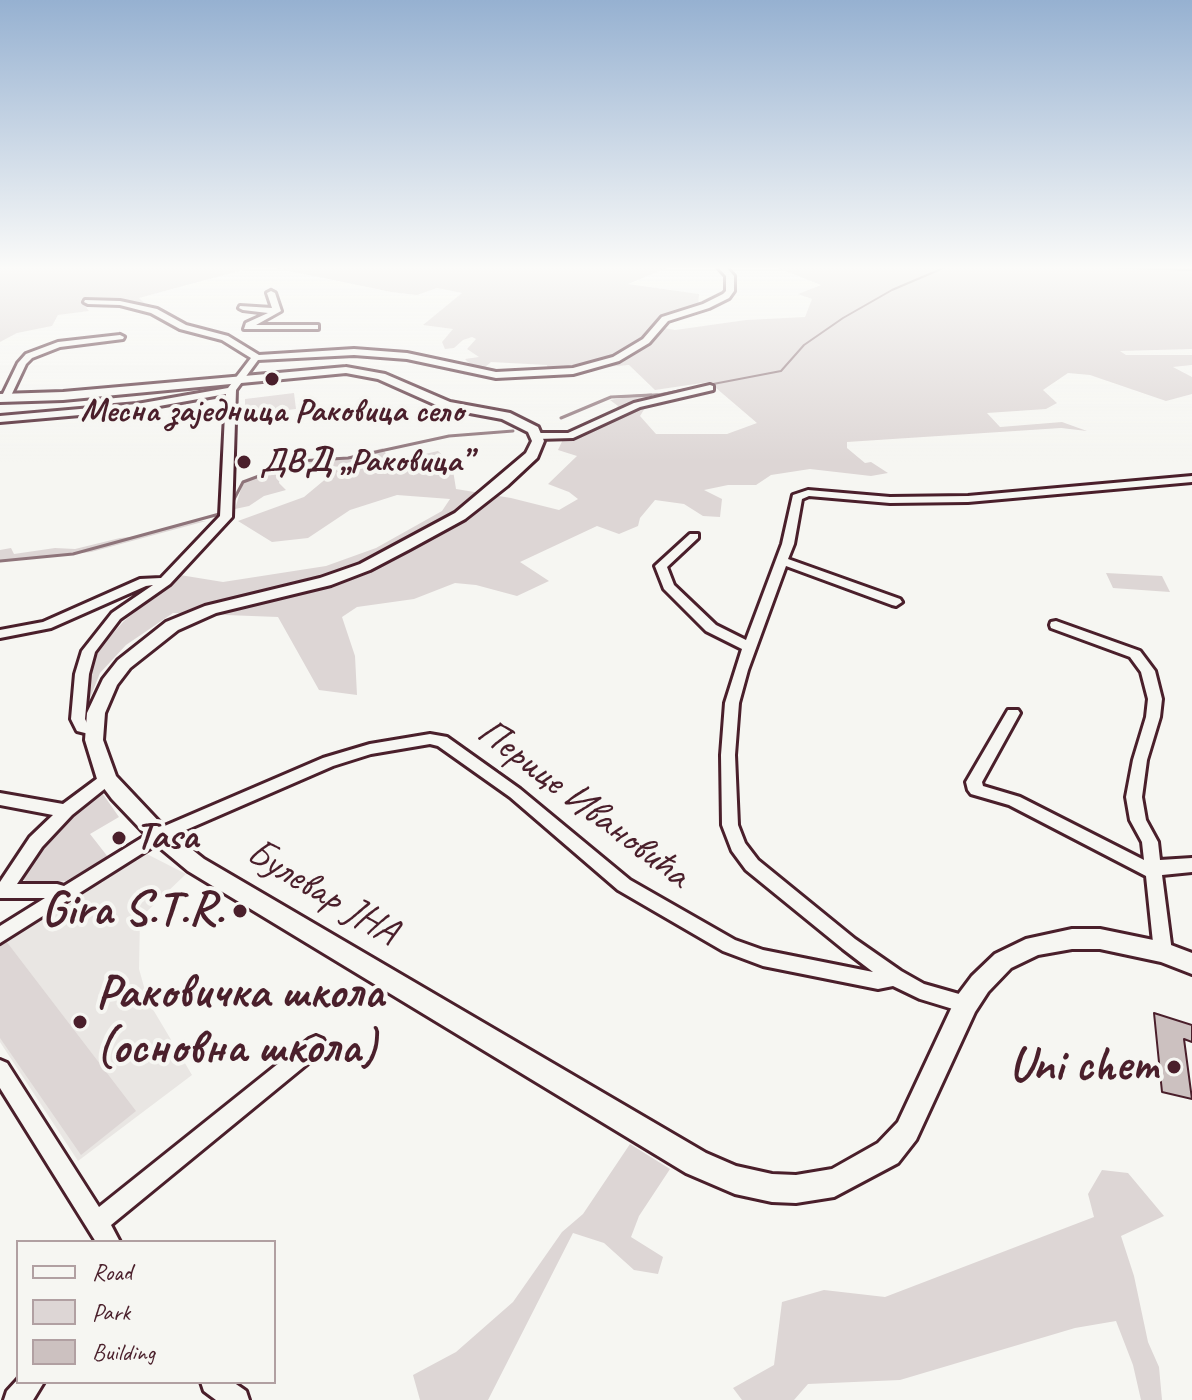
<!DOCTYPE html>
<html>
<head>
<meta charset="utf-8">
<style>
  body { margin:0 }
  #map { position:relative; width:1192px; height:1400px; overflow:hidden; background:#f6f6f2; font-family:Caveat,sans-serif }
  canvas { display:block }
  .legend { position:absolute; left:16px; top:1240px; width:260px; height:144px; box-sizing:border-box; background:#f6f6f2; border:2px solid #b1a0a2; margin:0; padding:10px 14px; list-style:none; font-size:24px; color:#4a1f2b }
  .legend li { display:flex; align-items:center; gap:16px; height:40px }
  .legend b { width:40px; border:2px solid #b1a0a2 }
</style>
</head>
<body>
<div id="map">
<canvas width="1192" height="1400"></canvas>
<ul class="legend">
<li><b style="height:10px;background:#f6f6f2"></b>Road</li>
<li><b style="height:22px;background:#ddd6d5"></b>Park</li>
<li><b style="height:22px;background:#ccc1c0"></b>Building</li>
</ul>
</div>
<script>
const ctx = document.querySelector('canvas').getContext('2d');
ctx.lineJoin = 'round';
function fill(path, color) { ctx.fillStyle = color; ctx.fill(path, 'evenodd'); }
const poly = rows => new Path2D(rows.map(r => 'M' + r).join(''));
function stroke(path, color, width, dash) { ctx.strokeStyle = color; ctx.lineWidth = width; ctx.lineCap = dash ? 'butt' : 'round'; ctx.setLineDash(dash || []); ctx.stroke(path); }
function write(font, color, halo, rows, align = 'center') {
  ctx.font = font + ' Caveat,sans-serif'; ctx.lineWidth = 8; ctx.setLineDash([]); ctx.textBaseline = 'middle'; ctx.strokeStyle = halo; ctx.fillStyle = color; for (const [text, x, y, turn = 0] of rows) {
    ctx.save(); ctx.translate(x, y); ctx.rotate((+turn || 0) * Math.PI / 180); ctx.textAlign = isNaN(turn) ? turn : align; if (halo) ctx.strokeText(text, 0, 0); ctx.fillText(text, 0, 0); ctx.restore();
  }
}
const built = poly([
  [141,851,186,874,140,918,139,969,148,1001,192,1075,78,1161,0,1042,0,945]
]);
const green = poly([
  [0,266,257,266,139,298,147,305,81,299,90,305,86,307,89,311,58,315,52,326,17,333,0,342],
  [266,266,671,266,628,284,699,294,698,307,658,318,659,327,675,330,746,320,805,317,812,299,798,294,821,285,773,266,1192,266,1192,349,1120,351,1126,355,1192,355,1192,365,1173,367,1192,377,1192,394,1166,401,1090,375,1068,373,1043,390,1057,403,1046,409,987,413,1000,427,1062,422,1087,431,1061,428,847,442,847,448,865,463,871,462,888,473,871,476,810,469,771,475,756,485,728,485,704,490,722,499,720,517,703,516,684,504,655,500,640,518,638,526,619,534,597,526,520,562,549,581,517,596,476,585,455,583,414,599,357,607,342,617,355,656,357,695,319,690,278,617,173,613,126,645,100,673,90,698,85,699,88,671,98,650,124,621,180,575,223,582,326,566,376,548,442,511,450,499,397,495,350,510,308,538,272,542,238,521,304,497,340,467,304,463,281,470,279,483,286,490,264,496,249,506,235,509,243,482,279,466,299,461,348,458,383,448,390,462,438,451,452,464,456,489,511,498,559,510,578,499,569,492,548,484,577,456,558,450,566,433,606,421,618,406,610,400,646,394,650,400,640,416,656,434,727,434,757,423,709,382,655,390,629,365,548,372,547,365,491,362,483,369,474,368,465,359,479,357,467,349,476,339,472,337,463,340,454,348,445,349,442,342,453,329,423,325,462,293,437,288,417,295,391,292],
  [294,393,296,409,245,415,245,399],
  [206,521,91,552,0,562,0,550,11,548,14,554,55,548,75,549,120,538,140,536,185,522],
  [1106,573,1162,576,1170,592,1113,588],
  [100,790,119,817,90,834,108,857,66,881,40,885,23,880,22,875,48,835],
  [6,941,136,1111,81,1155,0,1038,0,945],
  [630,1144,670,1169,639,1216,631,1237,663,1257,658,1274,634,1270,604,1243,573,1233,488,1400,420,1400,413,1375,456,1352,513,1302,562,1232,583,1214],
  [1102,1170,1128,1173,1164,1216,1121,1236,1134,1276,1148,1342,1159,1367,1162,1400,1141,1400,1133,1365,1116,1321,1075,1328,900,1380,808,1384,794,1400,742,1400,733,1388,774,1365,782,1302,824,1290,885,1297,1094,1217,1088,1194]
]);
const streamFar1 = poly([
  [1069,266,1192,270],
  [618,397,661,394,781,371,804,345,843,318,892,290,948,266]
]);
const stream = poly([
  [561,418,611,397,651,395],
  [231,505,243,482,299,461,348,458,449,436,513,431],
  [0,561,73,554,223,513]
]);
const building = poly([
  [1154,1013,1192,1025,1192,1042,1184,1039,1192,1099,1162,1092,1154,1013]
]);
const minor = poly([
  [717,266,725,266,734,276,734,291,729,298,709,308,668,321,649,343,619,361,573,374,496,378,407,359,354,355,258,360,236,390,232,517,170,584,120,619,95,652,89,674,85,719,87,723,98,726,100,730,98,734,93,735,77,731,71,719,75,674,82,651,112,613,153,585,146,586,51,628,0,638,0,630,43,622,140,579,161,578,220,516,226,394,137,410,0,422,0,416,137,404,228,388,251,358,222,340,180,329,151,313,120,305,88,304,84,302,85,300,120,301,157,309,186,325,228,336,259,355,354,349,407,353,496,372,573,368,613,357,643,339,662,317,703,304,723,294,726,291,726,276,717,266],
  [271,291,275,293,281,311,256,325,318,325,318,329,244,329,246,323,268,313,243,310,239,308,240,306,272,308,267,293,271,291],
  [120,335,124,337,123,339,60,347,32,358,26,364,9,400,1,398,18,363,26,354,58,342,120,335],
  [710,385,713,386,713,390,640,407,573,438,537,439,532,436,537,433,568,433,634,403,710,385],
  [1192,476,1192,482,968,502,890,503,809,496,802,499,794,544,788,559,900,599,902,602,896,606,892,605,786,566,748,670,739,703,735,755,738,825,745,843,758,860,855,939,901,971,924,984,973,998,975,1004,973,1010,966,1013,920,999,893,986,878,989,763,966,723,951,618,890,510,797,438,746,430,744,371,754,333,766,165,839,0,943,0,926,45,898,0,898,0,882,30,837,53,815,0,805,0,793,63,804,102,775,112,775,115,779,112,783,72,815,42,847,17,884,57,884,64,886,153,831,323,758,370,744,430,734,447,737,520,789,630,880,735,940,763,950,873,972,843,949,746,870,732,851,722,825,721,755,725,703,742,649,706,631,664,589,655,566,690,534,698,534,698,538,667,567,674,585,716,625,746,640,782,544,793,495,808,490,890,497,968,496,1192,476],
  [1056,621,1140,651,1155,671,1162,699,1160,717,1147,760,1142,797,1146,820,1158,842,1160,860,1192,858,1192,872,1162,875,1172,952,1169,958,1163,960,1157,958,1154,952,1146,876,1009,805,971,794,968,790,966,782,1008,710,1018,710,1020,713,982,782,983,786,1020,797,1144,860,1142,842,1130,820,1126,797,1133,760,1146,717,1148,699,1141,672,1130,657,1051,628,1050,625,1051,622,1056,621],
  [316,1036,323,1039,326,1045,323,1051,111,1225,120,1242,96,1242,0,1088,0,1060,7,1063,99,1207,309,1039,316,1036],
  [18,1379,18,1382,44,1382,33,1400,4,1400,7,1391,18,1379],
  [201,1382,233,1382,246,1391,249,1400,216,1400,204,1391,201,1382]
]);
const secondary = poly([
  [346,367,385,374,450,402,510,413,538,427,544,441,537,458,507,486,465,519,410,549,370,570,331,585,216,613,178,630,130,668,117,685,105,713,103,740,116,776,166,829,204,859,706,1153,736,1166,772,1174,796,1175,832,1169,878,1143,898,1122,957,996,972,976,995,954,1026,939,1072,929,1100,929,1163,942,1192,953,1192,974,1161,962,1100,949,1072,949,1038,955,1011,968,988,992,975,1012,916,1140,898,1163,834,1197,796,1203,772,1202,735,1194,686,1173,188,871,152,841,112,799,97,779,85,740,87,713,103,679,118,660,166,622,205,606,320,578,360,564,455,513,526,453,532,441,528,432,502,419,443,408,378,379,346,373,63,400,0,402,0,394,63,392,346,367]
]);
const markers = [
  [272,379,8,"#4a1f2b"],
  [244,462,8,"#4a1f2b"],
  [119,838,8,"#4a1f2b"],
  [240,911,8,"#4a1f2b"],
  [80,1022,8,"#4a1f2b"],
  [1174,1067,8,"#4a1f2b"]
];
const farPoinames = [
  ["Месна заједница Раковица село",272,412],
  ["ДВД „Раковица”",260,462,"left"]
];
const streetNames = [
  ["Перице Ивановића",583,804,37],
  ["Булевар ЈНА",322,893,31]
];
const poiNames = [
  ["Tasa",135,838]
];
const nearPoinames = [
  ["Gira S.T.R.",224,911],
  ["Раковичка школа",96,994,"left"],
  ["(основна школа)",96,1049,"left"],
  ["Uni chem",1158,1067]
];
fill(built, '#e9e6e3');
fill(green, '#ddd6d5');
stroke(streamFar1, '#8e747a', 2);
stroke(stream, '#8e747a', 3);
fill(building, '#ccc1c0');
stroke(building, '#4a1f2b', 2);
stroke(minor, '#4a1f2b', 6);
stroke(secondary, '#4a1f2b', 6);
fill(minor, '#f6f6f2');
fill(secondary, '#f6f6f2');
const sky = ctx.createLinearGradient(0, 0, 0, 462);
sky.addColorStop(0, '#96b1d1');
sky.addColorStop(0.58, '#fbfbf9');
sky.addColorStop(1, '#fbfbf900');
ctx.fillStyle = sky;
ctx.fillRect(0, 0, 1192, 462);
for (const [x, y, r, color] of markers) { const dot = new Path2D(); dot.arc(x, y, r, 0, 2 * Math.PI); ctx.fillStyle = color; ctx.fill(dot); stroke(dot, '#f6f6f2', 3); }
write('bold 34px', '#4a1f2b', '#f6f6f2', farPoinames);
write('40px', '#4a1f2b', '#f6f6f2', streetNames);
write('bold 40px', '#4a1f2b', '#f6f6f2', poiNames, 'left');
write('bold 48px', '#4a1f2b', '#f6f6f2', nearPoinames, 'right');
</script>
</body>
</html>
